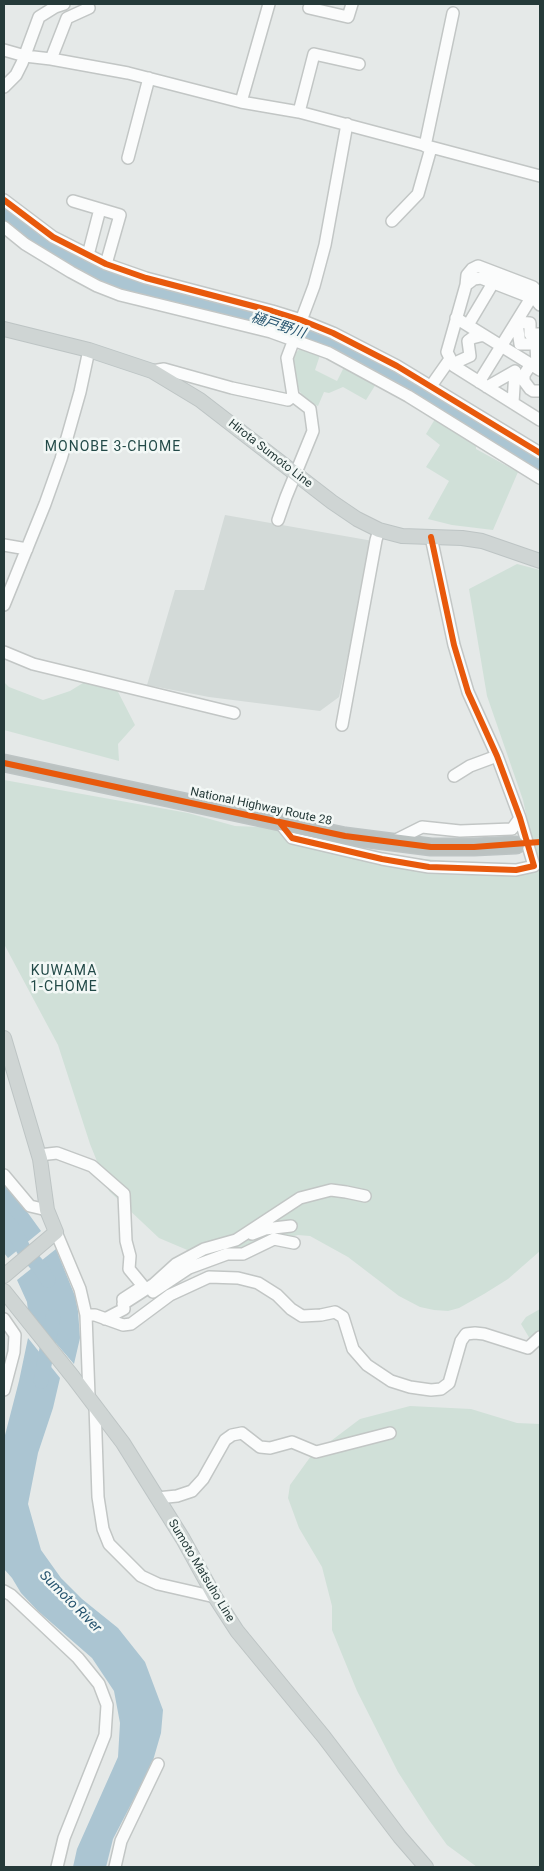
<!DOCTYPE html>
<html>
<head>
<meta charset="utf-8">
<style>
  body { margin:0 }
  #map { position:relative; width:544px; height:1871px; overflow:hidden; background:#e5e9e8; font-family:Roboto,sans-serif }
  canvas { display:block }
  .frame { position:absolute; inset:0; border:5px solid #253a39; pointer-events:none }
</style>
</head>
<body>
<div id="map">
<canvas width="544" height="1871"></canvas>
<div class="frame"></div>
</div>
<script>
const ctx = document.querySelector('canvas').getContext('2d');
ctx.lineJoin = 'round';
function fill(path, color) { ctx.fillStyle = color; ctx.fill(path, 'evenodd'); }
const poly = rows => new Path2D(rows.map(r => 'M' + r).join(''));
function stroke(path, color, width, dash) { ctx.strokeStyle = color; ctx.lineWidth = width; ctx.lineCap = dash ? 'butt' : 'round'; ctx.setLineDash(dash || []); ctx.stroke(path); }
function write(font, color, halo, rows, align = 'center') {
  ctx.font = font + ' Roboto,"Noto Sans JP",sans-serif'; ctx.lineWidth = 5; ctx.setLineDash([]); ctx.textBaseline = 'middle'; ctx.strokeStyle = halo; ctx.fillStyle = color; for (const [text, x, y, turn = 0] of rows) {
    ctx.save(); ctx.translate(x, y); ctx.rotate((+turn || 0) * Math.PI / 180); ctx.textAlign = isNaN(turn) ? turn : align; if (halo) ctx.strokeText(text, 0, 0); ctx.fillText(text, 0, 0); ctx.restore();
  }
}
const built = poly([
  [225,515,373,541,339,697,320,711,209,697,147,685,175,590,204,590]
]);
const green = poly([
  [302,347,320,355,315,370,337,381,344,367,376,384,366,400,343,387,329,393,324,392,318,406,309,402,302,395,296,385,292,356],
  [435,419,476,444,476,449,518,472,493,530,452,525,428,519,449,481,426,467,440,445,426,434],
  [517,564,540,570,540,1251,508,1279,484,1294,459,1308,448,1311,434,1310,420,1307,399,1296,348,1257,310,1236,298,1235,214,1257,192,1252,159,1238,109,1191,90,1144,58,1045,4,944,4,780,188,813,235,826,258,827,275,825,304,830,384,855,538,870,523,800,487,696,469,589],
  [91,678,115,686,135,725,118,744,119,761,4,730,4,682,9,687,43,700,70,691],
  [540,1309,540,1350,530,1339,521,1324,526,1317],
  [410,1406,471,1409,517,1423,540,1424,540,1867,477,1867,447,1845,429,1820,398,1772,357,1691,332,1630,332,1606,322,1567,299,1528,288,1498,290,1485,311,1456,360,1419]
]);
const water = poly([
  [4,1180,41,1231,8,1258,4,1253],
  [56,1249,75,1296,78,1311,80,1338,74,1364,28,1311,27,1302,17,1280],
  [28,1338,60,1378,53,1408,38,1453,28,1504,41,1550,61,1578,82,1599,118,1628,145,1662,163,1710,161,1733,152,1764,113,1839,106,1867,73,1867,77,1849,118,1757,120,1723,114,1691,92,1658,38,1611,21,1593,12,1578,4,1569,4,1439,19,1381]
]);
const river = poly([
  [4,214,38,240,75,261,115,279,169,296,245,313,281,324,358,357,431,398,540,466],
  [4,1218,13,1229,24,1250,40,1268,48,1280],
  [41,1381,53,1317]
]);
const highwayTunnel = poly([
  [516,845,540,842]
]);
const minor = poly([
  [309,8,348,17,352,4],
  [4,50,25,56,51,59,128,73,241,102,299,112,540,176],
  [51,59,67,18,89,8],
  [4,87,16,75,22,63,39,17,55,7,64,4],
  [241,102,269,4],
  [299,112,314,54,359,64],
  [425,146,453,13],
  [128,158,149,78],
  [4,200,53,237,106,264,146,278,272,311,301,320,333,333,397,366,540,453],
  [73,201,120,215,106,264],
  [392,221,418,194,431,148],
  [4,227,25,244,71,272,97,286,120,295,271,332,329,353,408,396,540,478],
  [88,255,100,209],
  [466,285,467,275,472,269,478,266,533,287,540,294],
  [540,305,535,299,481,278,474,279,466,285,447,352,454,366,540,420],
  [456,318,540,370],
  [516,322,530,323,530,334,540,334],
  [468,325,493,283],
  [511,331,518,330,520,344,536,344,537,367],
  [531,364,524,375,524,381,530,389,533,391,540,391],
  [454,366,459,361,470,356,468,341,472,338,480,336,482,334],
  [152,371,164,369,232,388,288,400,293,396],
  [479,382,531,298],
  [431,386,450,359],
  [487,387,515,371,513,403],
  [278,520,286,497,313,431,310,409,293,396,287,358,314,286,325,245,347,124],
  [4,545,27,549],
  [4,605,45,504,61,459,80,392,89,350],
  [4,652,33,664,234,713],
  [342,725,376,540,379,530],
  [454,776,470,766,497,756],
  [280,823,292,838,382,859,429,867,516,870,534,866,520,818,497,756,468,692,454,645,431,537],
  [392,842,422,827,460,831,512,829,520,818],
  [39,1155,57,1153,92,1166,124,1194,126,1241,130,1256,129,1269,143,1286,123,1299,124,1309,105,1319],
  [4,1175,30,1206,47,1210],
  [56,1232,80,1289,86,1315,89,1396],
  [252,1234,265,1229,291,1226],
  [153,1292,189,1268,227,1254,243,1254,274,1239,294,1243],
  [123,1304,154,1284,176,1264,204,1249,236,1240,300,1198,331,1190,346,1192,365,1196],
  [86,1315,95,1315,123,1325,131,1324,170,1295,209,1277,238,1278,258,1283,277,1295,291,1309,302,1316,321,1315,335,1312,343,1317,353,1349,367,1365,391,1381,410,1387,431,1390,441,1389,449,1383,461,1341,466,1334,475,1333,484,1334,528,1348,540,1337],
  [4,1319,15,1335,14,1352,4,1390],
  [95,1405,98,1497,103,1529,109,1544,141,1576,158,1584,215,1597],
  [157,1498,177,1496,192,1491,203,1479,225,1440,232,1435,242,1433,260,1447,270,1448,292,1442,316,1452,390,1433],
  [4,1591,11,1595,78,1658,99,1684,107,1705,105,1735,64,1838,57,1867],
  [115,1867,121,1841,158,1764]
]);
const major = poly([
  [4,329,89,350,152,371,200,400,332,502,357,519,379,530,402,536,462,538,482,541,540,561],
  [4,1038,40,1159,47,1210,56,1232,4,1276],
  [4,1291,73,1377,123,1443,183,1539,215,1597,237,1631,324,1737,400,1837,426,1867]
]);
const highway = poly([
  [4,763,345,836,431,847,474,847,516,845]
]);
const cycleway = poly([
  [4,200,53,237,106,264,146,278,272,311,301,320,333,333,397,366,540,453],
  [4,763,345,836,431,847,474,847,540,842],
  [280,823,292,838,382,859,429,867,516,870,534,866,520,818,497,756,468,692,454,645,431,537]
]);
const streetNames = [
  ["Hirota Sumoto Line",270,454,38],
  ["National Highway Route 28",261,807,12],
  ["Sumoto Matsuho Line",201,1571,59]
];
const waterNames = [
  ["樋戸野川",278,326,18],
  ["Sumoto River",70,1602,45]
];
const neighbourhoodNames = [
  ["MONOBE 3-CHOME",113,447],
  ["KUWAMA",64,971],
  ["1-CHOME",64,987]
];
fill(built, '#d3dad8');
fill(green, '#d0e0d8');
fill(water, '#abc5d2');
stroke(river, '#abc5d2', 15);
stroke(highwayTunnel, '#bfc6c5', 16, [16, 8]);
stroke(minor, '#c2c6c5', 14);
stroke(major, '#bdc4c4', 16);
stroke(highway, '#bdc4c4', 19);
stroke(minor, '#fbfcfc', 11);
stroke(major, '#cfd5d4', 14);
stroke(highway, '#bbc2c1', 16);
stroke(cycleway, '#e8590c', 6);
write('12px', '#253a39', '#f3f8f6', streetNames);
write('italic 14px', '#26546f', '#f3f8f6', waterNames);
ctx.letterSpacing = '1px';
write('14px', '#234a48', '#f3f8f6', neighbourhoodNames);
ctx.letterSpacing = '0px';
</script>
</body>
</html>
